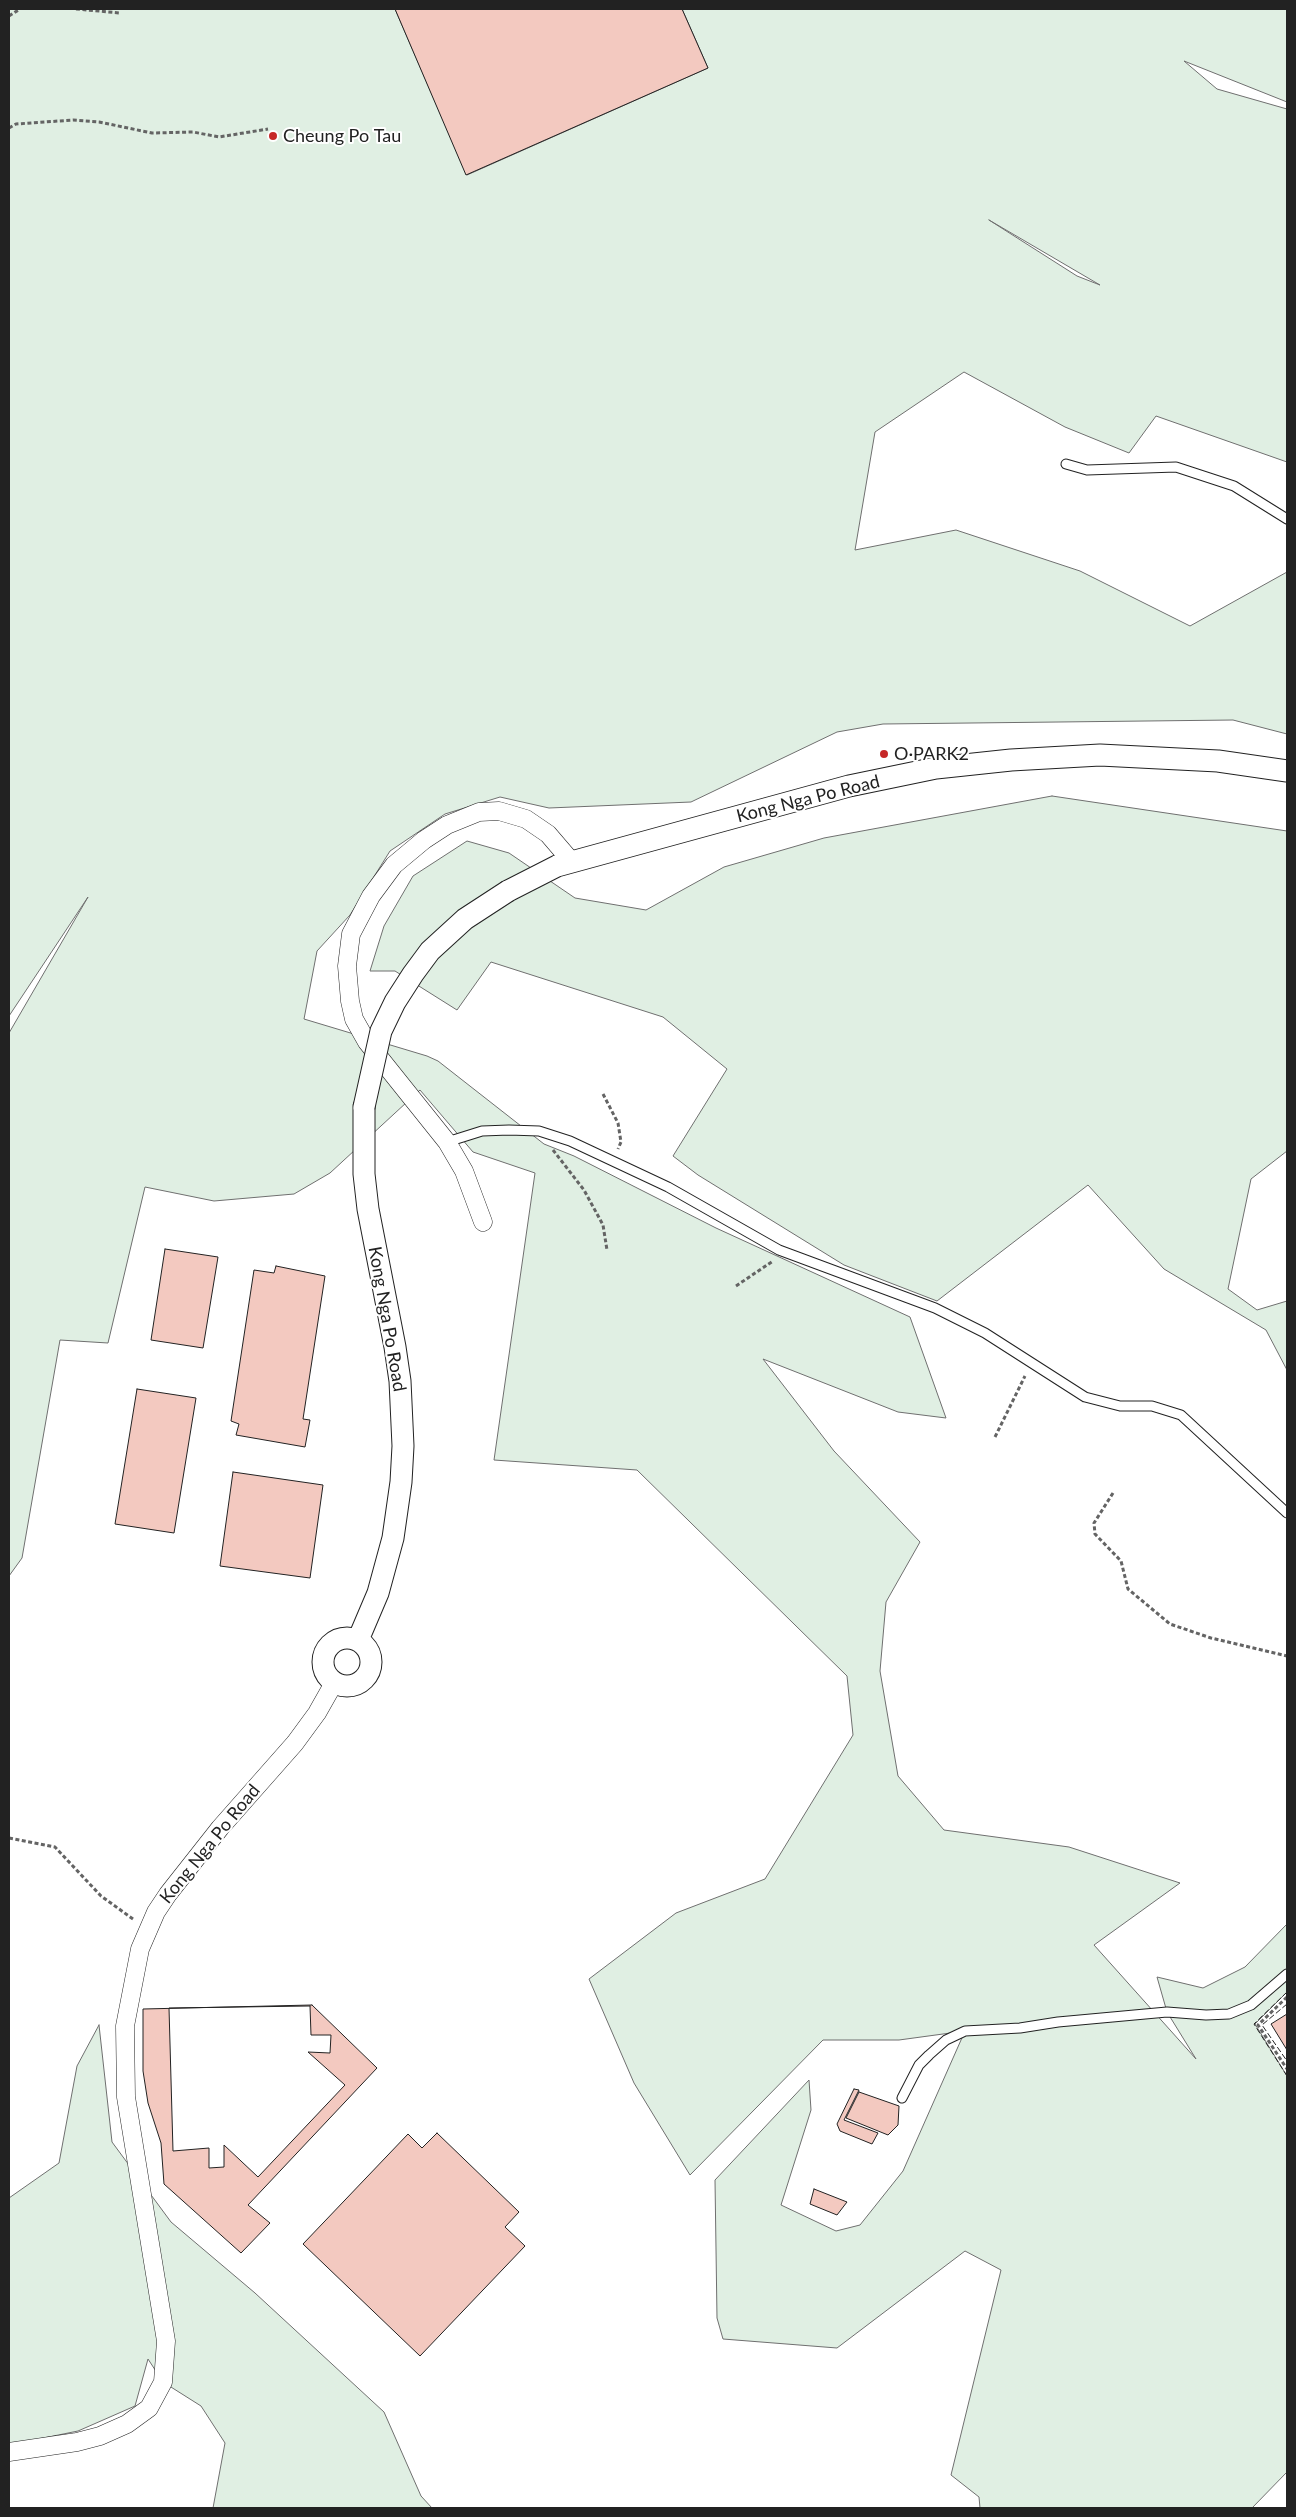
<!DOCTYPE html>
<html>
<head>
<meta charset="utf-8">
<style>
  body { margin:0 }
  #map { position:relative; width:1296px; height:2517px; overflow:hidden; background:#fff; font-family:Lato,sans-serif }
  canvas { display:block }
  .frame { position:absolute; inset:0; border:10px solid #222; pointer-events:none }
</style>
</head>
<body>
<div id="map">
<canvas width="1296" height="2517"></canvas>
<div class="frame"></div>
</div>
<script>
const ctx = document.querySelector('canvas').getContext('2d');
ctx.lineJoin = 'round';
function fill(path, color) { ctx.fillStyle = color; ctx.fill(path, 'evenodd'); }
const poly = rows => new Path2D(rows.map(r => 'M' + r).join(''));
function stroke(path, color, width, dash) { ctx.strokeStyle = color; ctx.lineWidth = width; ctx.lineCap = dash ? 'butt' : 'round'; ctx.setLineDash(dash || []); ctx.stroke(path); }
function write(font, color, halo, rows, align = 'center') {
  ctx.font = font + ' Lato,sans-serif'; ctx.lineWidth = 4; ctx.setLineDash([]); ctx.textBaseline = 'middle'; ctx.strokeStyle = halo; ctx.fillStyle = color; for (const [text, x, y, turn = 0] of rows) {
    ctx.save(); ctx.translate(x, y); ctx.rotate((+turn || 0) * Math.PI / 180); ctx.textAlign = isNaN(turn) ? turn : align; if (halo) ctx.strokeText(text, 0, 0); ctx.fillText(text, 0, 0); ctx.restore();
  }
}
const green = poly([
  [9,9,395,9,467,175,708,68,682,9,1287,9,1287,102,1184,61,1217,89,1287,109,1287,462,1156,416,1129,453,1065,427,964,372,875,432,855,550,956,530,1080,571,1190,626,1287,572,1287,734,1233,720,883,724,837,732,691,802,549,808,500,797,445,814,390,851,350,915,317,951,304,1019,427,1056,438,1061,544,1144,574,1156,716,1228,910,1317,946,1418,898,1412,763,1359,834,1451,920,1542,886,1602,880,1671,898,1776,944,1830,1069,1847,1180,1883,1094,1945,1196,2059,1167,2012,1157,1977,1203,1988,1245,1967,1287,1924,1287,1992,1255,2024,1287,2076,1287,2472,1252,2508,980,2508,979,2497,951,2475,1001,2270,965,2251,837,2348,723,2339,717,2318,715,2180,809,2080,811,2110,781,2205,836,2231,860,2225,903,2171,965,2031,899,2040,823,2040,690,2175,634,2083,589,1979,676,1913,765,1879,853,1735,847,1676,637,1470,494,1460,535,1173,473,1152,420,1090,330,1173,294,1194,214,1201,145,1187,108,1343,60,1340,22,1558,9,1576,9,1033,88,897,9,1016,9,9],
  [989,220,1100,285,1077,276,989,220],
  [1052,796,1287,831,1287,1151,1251,1179,1228,1289,1257,1310,1287,1301,1287,1370,1266,1330,1164,1269,1088,1185,937,1301,844,1265,698,1175,673,1156,727,1069,663,1017,491,962,457,1010,395,971,370,971,384,926,413,876,467,841,509,853,575,898,646,910,724,867,824,838,1052,796],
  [99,2025,112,2142,171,2222,255,2293,384,2412,421,2496,432,2508,213,2508,225,2443,201,2406,163,2382,148,2359,135,2406,78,2431,9,2445,9,2198,59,2163,77,2066,99,2025]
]);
const building = poly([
  [395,9,682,9,708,68,466,175,395,9],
  [165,1249,218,1257,203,1348,151,1340,165,1249],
  [276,1266,325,1276,303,1419,310,1420,305,1447,236,1435,239,1424,231,1421,254,1270,274,1273,276,1266],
  [137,1389,196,1398,174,1533,115,1524,137,1389],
  [233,1472,323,1485,310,1578,220,1566,233,1472],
  [312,2005,377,2068,248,2205,270,2223,241,2253,164,2184,161,2143,148,2103,143,2071,143,2009,312,2005],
  [310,2006,311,2035,331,2035,330,2053,308,2052,345,2085,258,2177,224,2145,224,2167,209,2168,209,2148,173,2151,169,2008,310,2006],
  [1287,2014,1287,2050,1271,2024,1287,2014],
  [854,2089,859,2090,844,2120,878,2133,872,2144,840,2131,837,2124,854,2089],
  [859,2092,899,2106,898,2125,888,2135,846,2118,859,2092],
  [437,2133,519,2212,505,2227,525,2246,420,2356,303,2244,408,2134,422,2148,437,2133],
  [814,2189,847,2202,837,2215,810,2204,814,2189]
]);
const path = poly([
  [76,9,120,13],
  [9,16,20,9],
  [9,128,16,124,73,120,99,122,152,133,193,132,219,137,268,129],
  [603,1094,618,1123,621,1142,618,1149],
  [553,1150,584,1190,603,1225,607,1250],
  [736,1286,773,1261],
  [995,1437,1025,1376],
  [1113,1493,1094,1523,1095,1534,1121,1561,1128,1589,1170,1624,1211,1638,1287,1656],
  [9,1838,55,1847,101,1896,133,1919],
  [1287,1997,1258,2025,1287,2069]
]);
const service = poly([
  [1066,464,1087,470,1176,467,1234,486,1287,519],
  [447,1142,482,1131,509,1130,539,1131,570,1141,668,1187,779,1250,935,1308,985,1333,1085,1397,1120,1406,1152,1406,1181,1415,1287,1513],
  [902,2098,919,2065,929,2055,946,2040,965,2031,1020,2028,1058,2022,1167,2012,1206,2015,1229,2014,1251,2005,1287,1974]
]);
const minor = poly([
  [483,1222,464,1171,447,1142,367,1042,354,1019,350,1001,347,966,351,934,371,896,394,865,424,840,447,825,479,812,499,811,526,819,548,834,572,862],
  [9,2452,77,2442,100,2436,127,2424,149,2408,163,2382,166,2341,126,2097,125,2026,140,1949,156,1912,168,1894,220,1828,295,1743,317,1713,334,1683]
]);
const tertiary = poly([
  [508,891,557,866,849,786,936,768,1011,760,1100,755,1218,761,1287,771],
  '323 1662a24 24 0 1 1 48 0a24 24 0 1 1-48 0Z',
  [358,1640,378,1593,393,1538,401,1482,403,1446,400,1381,395,1347,368,1209,364,1174,364,1107]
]);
const tertiaryBridge = poly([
  [364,1107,381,1031,395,1002,413,974,430,951,465,919,508,891]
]);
const fence = poly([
  [1287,1992,1254,2024,1287,2076],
  [1287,2004,1262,2025,1287,2061]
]);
const markers = [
  [273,136,5,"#c62828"],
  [884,754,5,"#c62828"]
];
const poiNames = [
  ["Cheung Po Tau",283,136],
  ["O·PARK2",894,754]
];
const streetNames = [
  ["Kong Nga Po Road",808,799,-14],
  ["Kong Nga Po Road",387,1319,80],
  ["Kong Nga Po Road",210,1844,-51]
];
fill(green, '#e0efe3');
stroke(green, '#6f6f6f', 1);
fill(building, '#f3c9c0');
stroke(building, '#222', 1);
stroke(service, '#222', 11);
stroke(minor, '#222', 19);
stroke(tertiary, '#222', 23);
stroke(path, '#646464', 3, [4, 2.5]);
stroke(service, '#fff', 9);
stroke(minor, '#fff', 18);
stroke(tertiary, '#fff', 21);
stroke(tertiaryBridge, '#222', 23, []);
stroke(tertiaryBridge, '#fff', 21);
stroke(fence, '#222', 1, [6, 2.5]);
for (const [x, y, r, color] of markers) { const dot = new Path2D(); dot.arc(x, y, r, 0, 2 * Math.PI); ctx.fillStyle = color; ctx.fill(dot); stroke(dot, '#fff', 2); }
write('18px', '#222', '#fff', poiNames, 'left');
write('18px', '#222', '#fff', streetNames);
</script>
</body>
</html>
